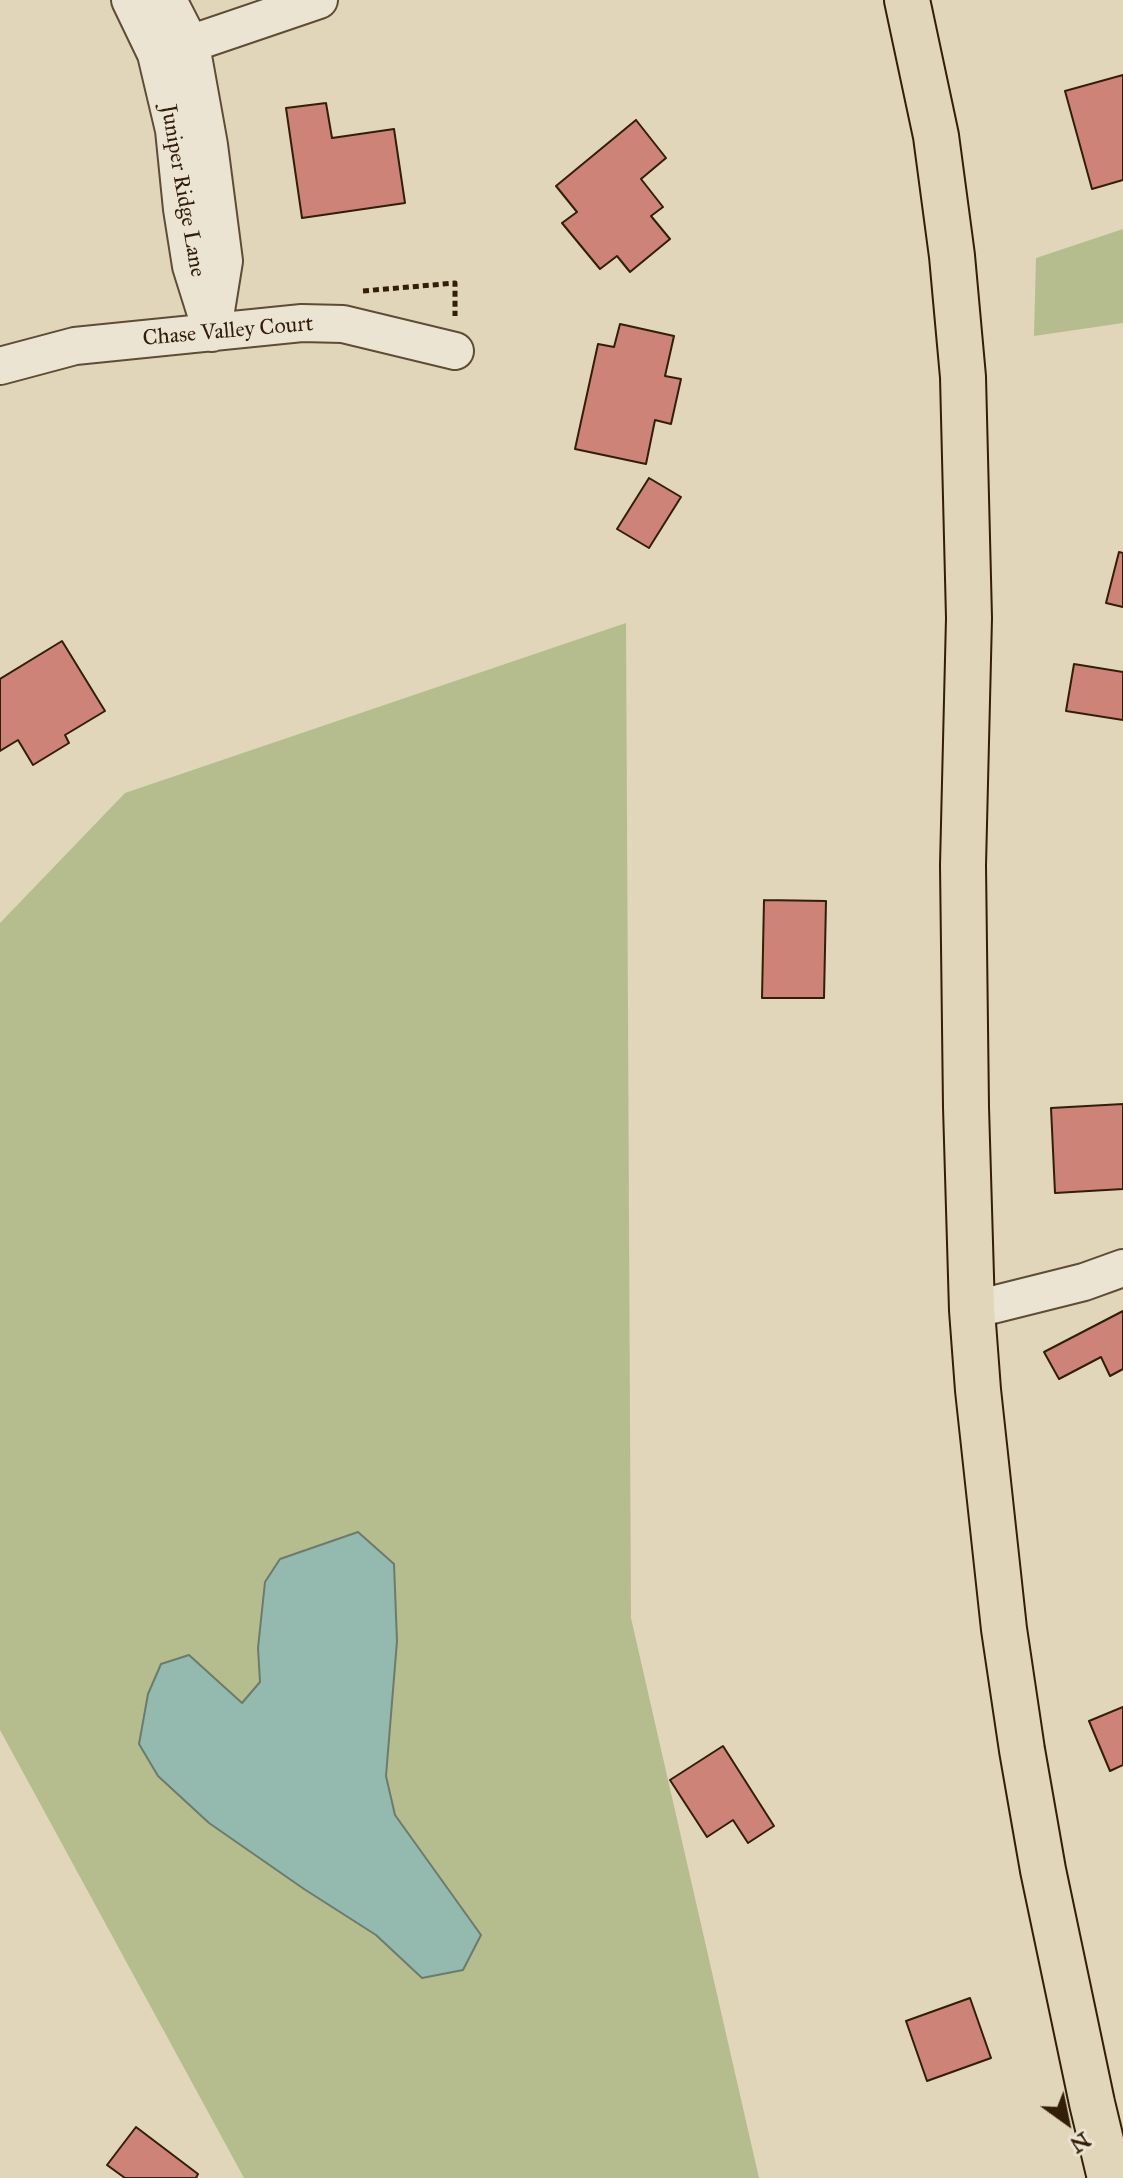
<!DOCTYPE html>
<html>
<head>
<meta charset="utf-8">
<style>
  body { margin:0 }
  #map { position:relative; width:1123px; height:2178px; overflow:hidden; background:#e1d5ba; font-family:"IM FELL Great Primer",serif }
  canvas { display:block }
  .north { position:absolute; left:1027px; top:2082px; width:80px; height:80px; -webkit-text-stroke:6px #ece4d2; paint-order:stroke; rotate:147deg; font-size:22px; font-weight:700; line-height:32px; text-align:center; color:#321e09 }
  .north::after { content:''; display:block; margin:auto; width:28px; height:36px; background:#321e09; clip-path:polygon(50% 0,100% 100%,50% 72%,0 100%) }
</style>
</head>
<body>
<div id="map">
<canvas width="1123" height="2178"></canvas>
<div class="north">N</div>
</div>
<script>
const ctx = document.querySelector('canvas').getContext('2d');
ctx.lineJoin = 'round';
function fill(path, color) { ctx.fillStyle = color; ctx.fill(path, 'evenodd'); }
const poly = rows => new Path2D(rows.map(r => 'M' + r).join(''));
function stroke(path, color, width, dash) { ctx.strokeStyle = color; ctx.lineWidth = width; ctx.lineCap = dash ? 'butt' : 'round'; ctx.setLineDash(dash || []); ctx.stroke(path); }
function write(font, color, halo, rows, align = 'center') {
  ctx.font = font + ' "IM FELL Great Primer",serif'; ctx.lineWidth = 6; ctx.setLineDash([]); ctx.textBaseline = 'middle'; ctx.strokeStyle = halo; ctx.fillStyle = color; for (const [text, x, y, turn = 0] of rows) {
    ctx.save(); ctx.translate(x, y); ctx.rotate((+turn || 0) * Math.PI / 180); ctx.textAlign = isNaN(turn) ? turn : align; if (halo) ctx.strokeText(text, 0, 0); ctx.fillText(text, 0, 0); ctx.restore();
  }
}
const green = poly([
  [1123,229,1123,323,1034,336,1036,258],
  [626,623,631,1618,759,2178,244,2178,0,1730,0,923,125,793]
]);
const water = poly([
  [358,1532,394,1564,397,1641,386,1776,395,1815,481,1935,463,1970,422,1978,376,1935,304,1889,209,1823,158,1776,139,1744,148,1694,161,1664,189,1655,242,1703,260,1682,258,1648,265,1582,280,1559,358,1532]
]);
const building = poly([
  [1123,75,1123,180,1092,189,1065,91,1123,75],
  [326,103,332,138,394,129,405,203,302,218,286,108,326,103],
  [636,120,666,158,641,179,663,207,651,216,670,239,630,272,617,256,600,269,562,223,577,212,556,186,636,120],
  [620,324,674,336,665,376,681,379,671,424,655,420,646,464,575,449,598,344,614,347,620,324],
  [649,478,681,497,649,548,617,529,649,478],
  [1119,552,1123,553,1123,607,1106,603,1119,552],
  [62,641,105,711,65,735,69,743,33,765,18,740,0,751,0,679,62,641],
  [1074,664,1123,672,1123,720,1066,711,1074,664],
  [764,900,826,901,824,998,762,998,764,900],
  [1123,1104,1123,1189,1055,1193,1051,1108,1123,1104],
  [1123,1311,1123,1369,1110,1376,1101,1357,1059,1379,1044,1352,1123,1311],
  [1123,1707,1123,1765,1110,1771,1089,1721,1123,1707],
  [723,1746,774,1826,748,1843,733,1820,707,1837,670,1780,723,1746],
  [970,1998,991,2058,927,2081,906,2021,970,1998],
  [136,2127,198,2174,196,2178,125,2178,107,2165,136,2127]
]);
const path = poly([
  [363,291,455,283,455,316]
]);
const minor = poly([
  [130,0,156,54,174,130,182,209,191,266,212,333],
  [168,0,191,45,209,145,224,261,214,323],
  [169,51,319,0],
  [0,366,75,346,302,323,343,324,455,351],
  [972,1310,1084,1282,1123,1268]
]);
const major = poly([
  [907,0,936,136,952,256,963,377,969,618,963,865,966,1107,972,1310,978,1390,1004,1629,1022,1750,1043,1870,1092,2103,1110,2178]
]);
const streetNames = [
  ["Juniper Ridge Lane",182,191,80],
  ["Chase Valley Court",228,332,-5]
];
fill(green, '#b5bd8e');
fill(water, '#94b9ae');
stroke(water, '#6d7b6c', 2);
fill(building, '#cd8377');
stroke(building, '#321e09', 2);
stroke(minor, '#5e4c35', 40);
stroke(major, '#321e09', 48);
stroke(path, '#321e09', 5, [6, 4]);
stroke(minor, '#ece4d2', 36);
stroke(major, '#e1d5ba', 44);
write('22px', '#321e09', '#ece4d2', streetNames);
</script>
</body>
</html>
